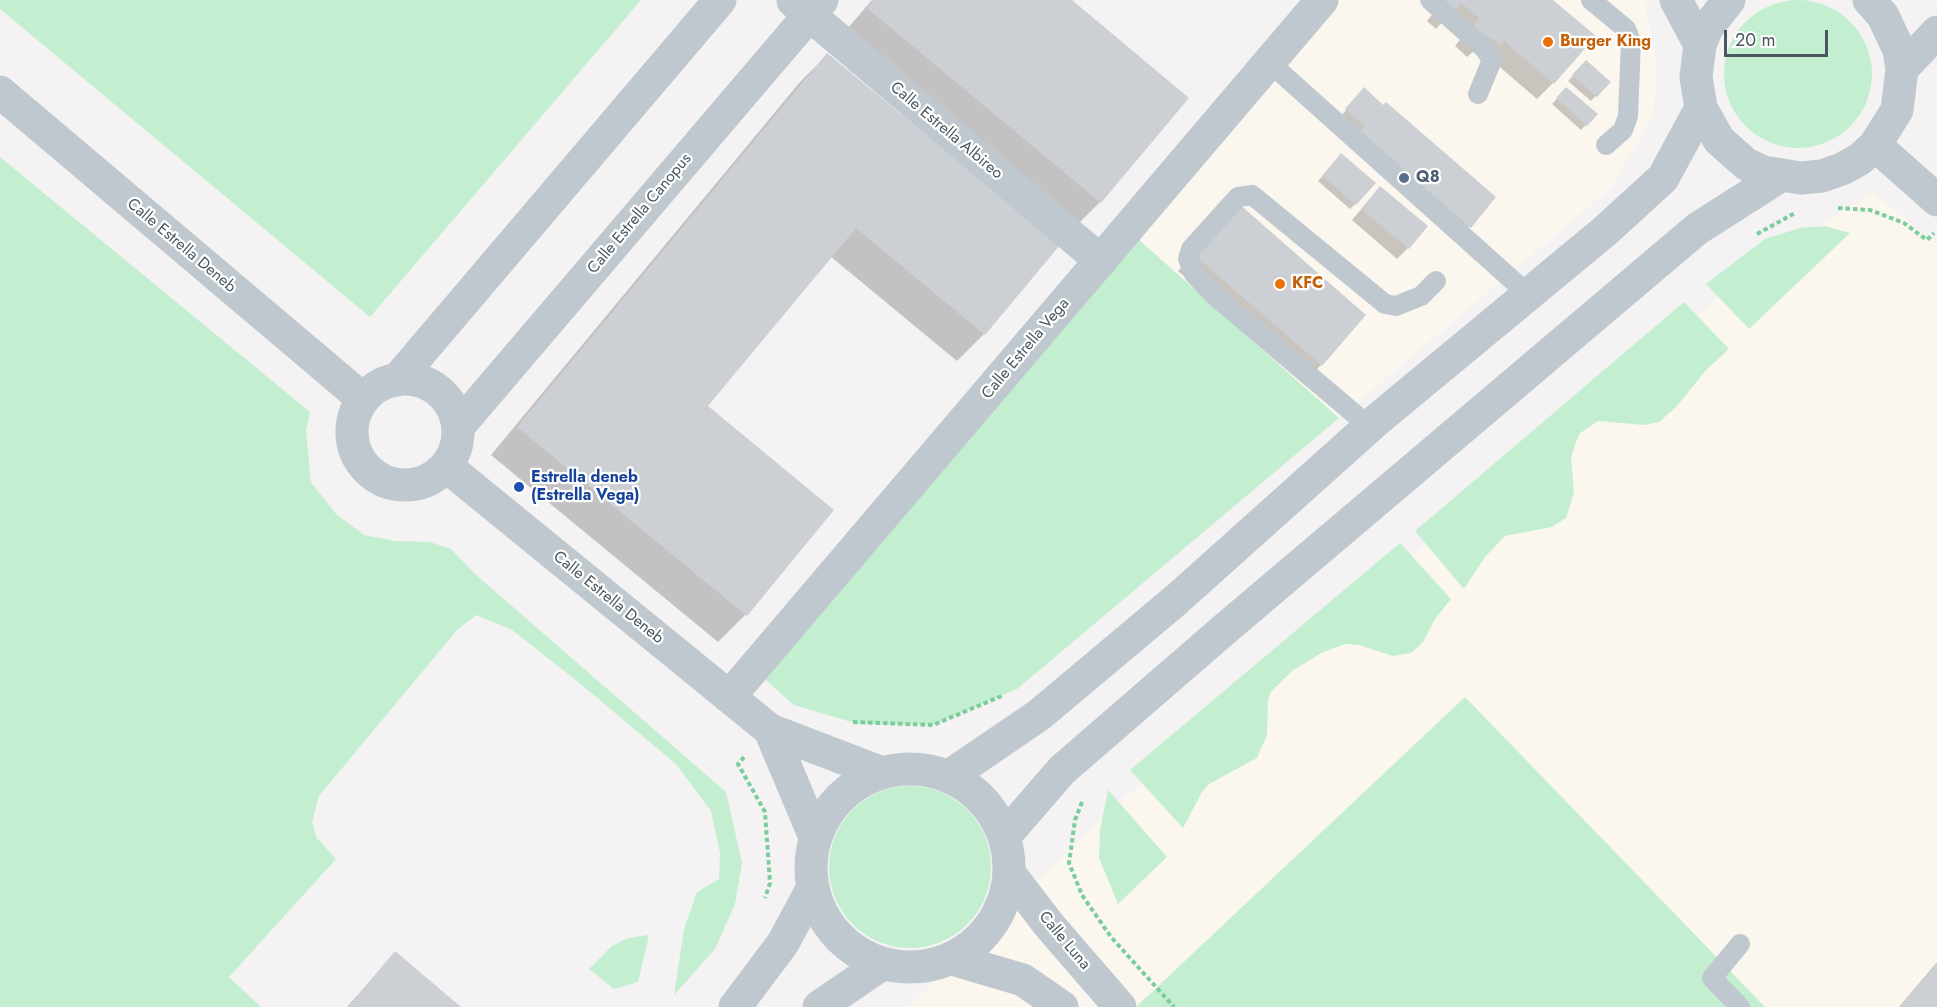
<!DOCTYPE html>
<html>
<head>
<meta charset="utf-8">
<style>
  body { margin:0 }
  #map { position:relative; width:1937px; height:1007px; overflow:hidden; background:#f4f2f2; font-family:Jost,sans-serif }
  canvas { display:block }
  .scale { position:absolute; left:1724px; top:30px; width:104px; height:27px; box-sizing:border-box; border:3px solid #4a5760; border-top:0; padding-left:8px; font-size:18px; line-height:21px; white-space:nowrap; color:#4a5760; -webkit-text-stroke:4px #fff; paint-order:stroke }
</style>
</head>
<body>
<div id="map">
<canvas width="1937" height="1007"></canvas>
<div class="scale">20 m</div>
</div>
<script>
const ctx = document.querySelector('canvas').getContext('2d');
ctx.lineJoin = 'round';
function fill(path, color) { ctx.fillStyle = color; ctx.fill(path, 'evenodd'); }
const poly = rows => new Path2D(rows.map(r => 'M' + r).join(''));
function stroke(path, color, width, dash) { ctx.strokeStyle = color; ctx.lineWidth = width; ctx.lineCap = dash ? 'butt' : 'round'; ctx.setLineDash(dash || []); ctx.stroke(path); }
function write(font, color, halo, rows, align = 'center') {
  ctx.font = font + ' Jost,sans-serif'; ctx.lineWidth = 4.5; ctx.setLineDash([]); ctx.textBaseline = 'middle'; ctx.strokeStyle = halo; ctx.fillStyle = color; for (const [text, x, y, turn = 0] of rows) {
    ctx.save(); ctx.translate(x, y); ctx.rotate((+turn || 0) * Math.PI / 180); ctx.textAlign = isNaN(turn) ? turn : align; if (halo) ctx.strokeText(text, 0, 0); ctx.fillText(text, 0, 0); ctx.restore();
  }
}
const commercial = poly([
  [1322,0,1649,0,1645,5,1657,68,1653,116,1611,188,1339,418,1128,230],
  [1873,193,1937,245,1937,1007,908,1007,1111,809,1764,259]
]);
const green = poly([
  [0,0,641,0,370,317,0,9],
  '1724 74a74 74 0 1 1 148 0a74 74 0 1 1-148 0Z',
  [0,157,310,412,306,430,311,482,336,514,364,535,395,541,430,542,451,549,475,574,726,792,742,863,735,904,715,949,674,995,684,929,697,892,719,879,720,853,711,811,676,764,577,681,512,630,476,615,458,629,319,796,312,822,316,837,336,859,229,977,261,1007,0,1007],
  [1825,226,1850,233,1749,329,1706,284,1765,239,1800,228],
  [1128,230,1339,418,1017,689,933,725,858,724,794,705,753,669],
  [1684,302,1729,349,1707,369,1676,407,1659,422,1644,425,1598,421,1579,434,1571,457,1574,492,1566,518,1552,527,1505,536,1485,557,1464,589,1415,531],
  [1400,543,1451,599,1435,619,1423,642,1411,653,1393,656,1359,645,1346,644,1323,652,1292,671,1271,692,1268,700,1267,735,1257,758,1209,784,1202,792,1183,828,1130,770],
  [1465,697,1765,1007,1136,1007],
  '829 867a81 81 0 1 1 162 0a81 81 0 1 1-162 0Z',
  [1108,790,1167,857,1118,904,1099,858,1100,830],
  [649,935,638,982,614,989,589,969,612,946,628,938]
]);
const shadow = poly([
  [872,0,1070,0,1187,98,1100,202,1073,229,841,36],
  [1432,0,1551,0,1553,83,1537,99,1487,56,1483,60,1473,52,1467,57,1455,46,1464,35,1445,19,1436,29,1427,21,1435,11],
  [827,55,984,334,957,361,830,256,706,406,832,511,745,615,718,642,491,455,800,82],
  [1586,62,1609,82,1591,101,1568,81],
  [1566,89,1596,114,1581,130,1552,104],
  [1359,94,1470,226,1465,232,1342,115],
  [1336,161,1355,204,1350,209,1318,181],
  [1370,199,1408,248,1397,259,1352,220],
  [1222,221,1321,365,1305,381,1178,271],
  [395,953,459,1007,347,1007],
  [1937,962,1937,1007,1899,1007]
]);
const building = poly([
  [874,0,1072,0,1189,98,1101,203,867,8],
  [1445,0,1553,0,1596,36,1554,84,1504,41,1500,45,1489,37,1484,42,1470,30,1479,18,1461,3,1453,14,1442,4],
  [827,53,1060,245,985,335,856,228,708,406,834,510,747,616,517,427],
  [1586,60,1611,82,1597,97,1572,75],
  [1364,87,1383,105,1386,102,1496,197,1471,228,1360,132,1365,126,1345,109],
  [1566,87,1598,114,1587,126,1556,98],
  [1341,153,1376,183,1356,205,1322,176],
  [1380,186,1428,226,1409,249,1361,209],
  [1238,203,1366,315,1322,366,1193,254],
  [395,951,461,1007,348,1007],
  [1937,963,1937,1007,1900,1007]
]);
const path = poly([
  [1838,208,1870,210,1904,223,1927,240,1934,233],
  [1757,234,1795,213],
  [853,722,933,725,1004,695],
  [744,757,738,764,765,812,770,883,765,898],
  [1082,802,1075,820,1069,863,1082,895,1111,937,1174,1007]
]);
const service = poly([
  [1430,0,1484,48,1492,60,1478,94],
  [1591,0,1626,29,1631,41,1628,116,1623,130,1606,145],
  [1269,62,1529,295],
  [1370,427,1215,296,1194,274,1188,259,1191,249,1238,197,1252,195,1385,304,1396,306,1421,296,1436,281],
  [1740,944,1712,978,1740,1007]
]);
const minor = poly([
  [1676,0,1700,45],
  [793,1,1101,261],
  [0,92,363,399],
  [1875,145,1937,200],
  [458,427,822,0],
  [446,466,770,730,882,773],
  [729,697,1322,0],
  [770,730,815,837]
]);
const tertiary = poly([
  [1729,0,1707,28,1700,45,1696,77,1701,108,1719,140,1746,164,1763,172,1801,178,1822,176,1842,169,1860,159,1875,145,1897,110,1902,69,1899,50,1883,16,1869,0],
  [1902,69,1937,32],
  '352 432a53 53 0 1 1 106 0a53 53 0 1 1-106 0Z',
  [397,380,720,0],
  '811 868a99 99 0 1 1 198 0a99 99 0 1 1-198 0Z',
  [948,777,1039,715,1176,600,1378,419,1605,231,1663,178,1701,108],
  [1004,837,1062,770,1226,628,1697,229,1780,176],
  [1010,874,1049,925,1120,1007],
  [952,959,1023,980,1062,1007],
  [735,1007,783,943,812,889],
  [819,1007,882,964]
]);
const markers = [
  [1548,42,6,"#e8710a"],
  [1404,178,6,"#5c6f8a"],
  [1280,284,6,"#e8710a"],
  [519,487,6,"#1a4fb4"]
];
const foodNames = [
  ["Burger King",1560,42],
  ["KFC",1292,284]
];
const streetNames = [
  ["Calle Estrella Albireo",946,131,40],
  ["Calle Estrella Canopus",640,214,-50],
  ["Calle Estrella Deneb",181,246,40],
  ["Calle Estrella Vega",1026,349,-50],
  ["Calle Estrella Deneb",608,598,39],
  ["Calle Luna",1064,941,50]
];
const serviceNames = [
  ["Q8",1416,178]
];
const transitNames = [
  ["Estrella deneb",531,478],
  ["(Estrella Vega)",531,496]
];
fill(commercial, '#fcf7ee');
fill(green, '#c3efd0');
fill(shadow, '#0003');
fill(building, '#ccd0d4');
stroke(path, '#7bcd9d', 4, [4.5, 3]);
stroke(service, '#bec8ce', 20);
stroke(minor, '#bec8ce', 33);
stroke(tertiary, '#bec8ce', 33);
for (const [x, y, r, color] of markers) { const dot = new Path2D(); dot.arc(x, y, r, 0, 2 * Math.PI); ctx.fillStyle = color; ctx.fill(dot); stroke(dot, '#fff', 2); }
write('bold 16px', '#c56008', '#fff', foodNames, 'left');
write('16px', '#4a5760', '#fff', streetNames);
write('bold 16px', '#4e5e75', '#fff', serviceNames, 'left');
write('bold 16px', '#164399', '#fff', transitNames, 'left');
</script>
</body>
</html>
